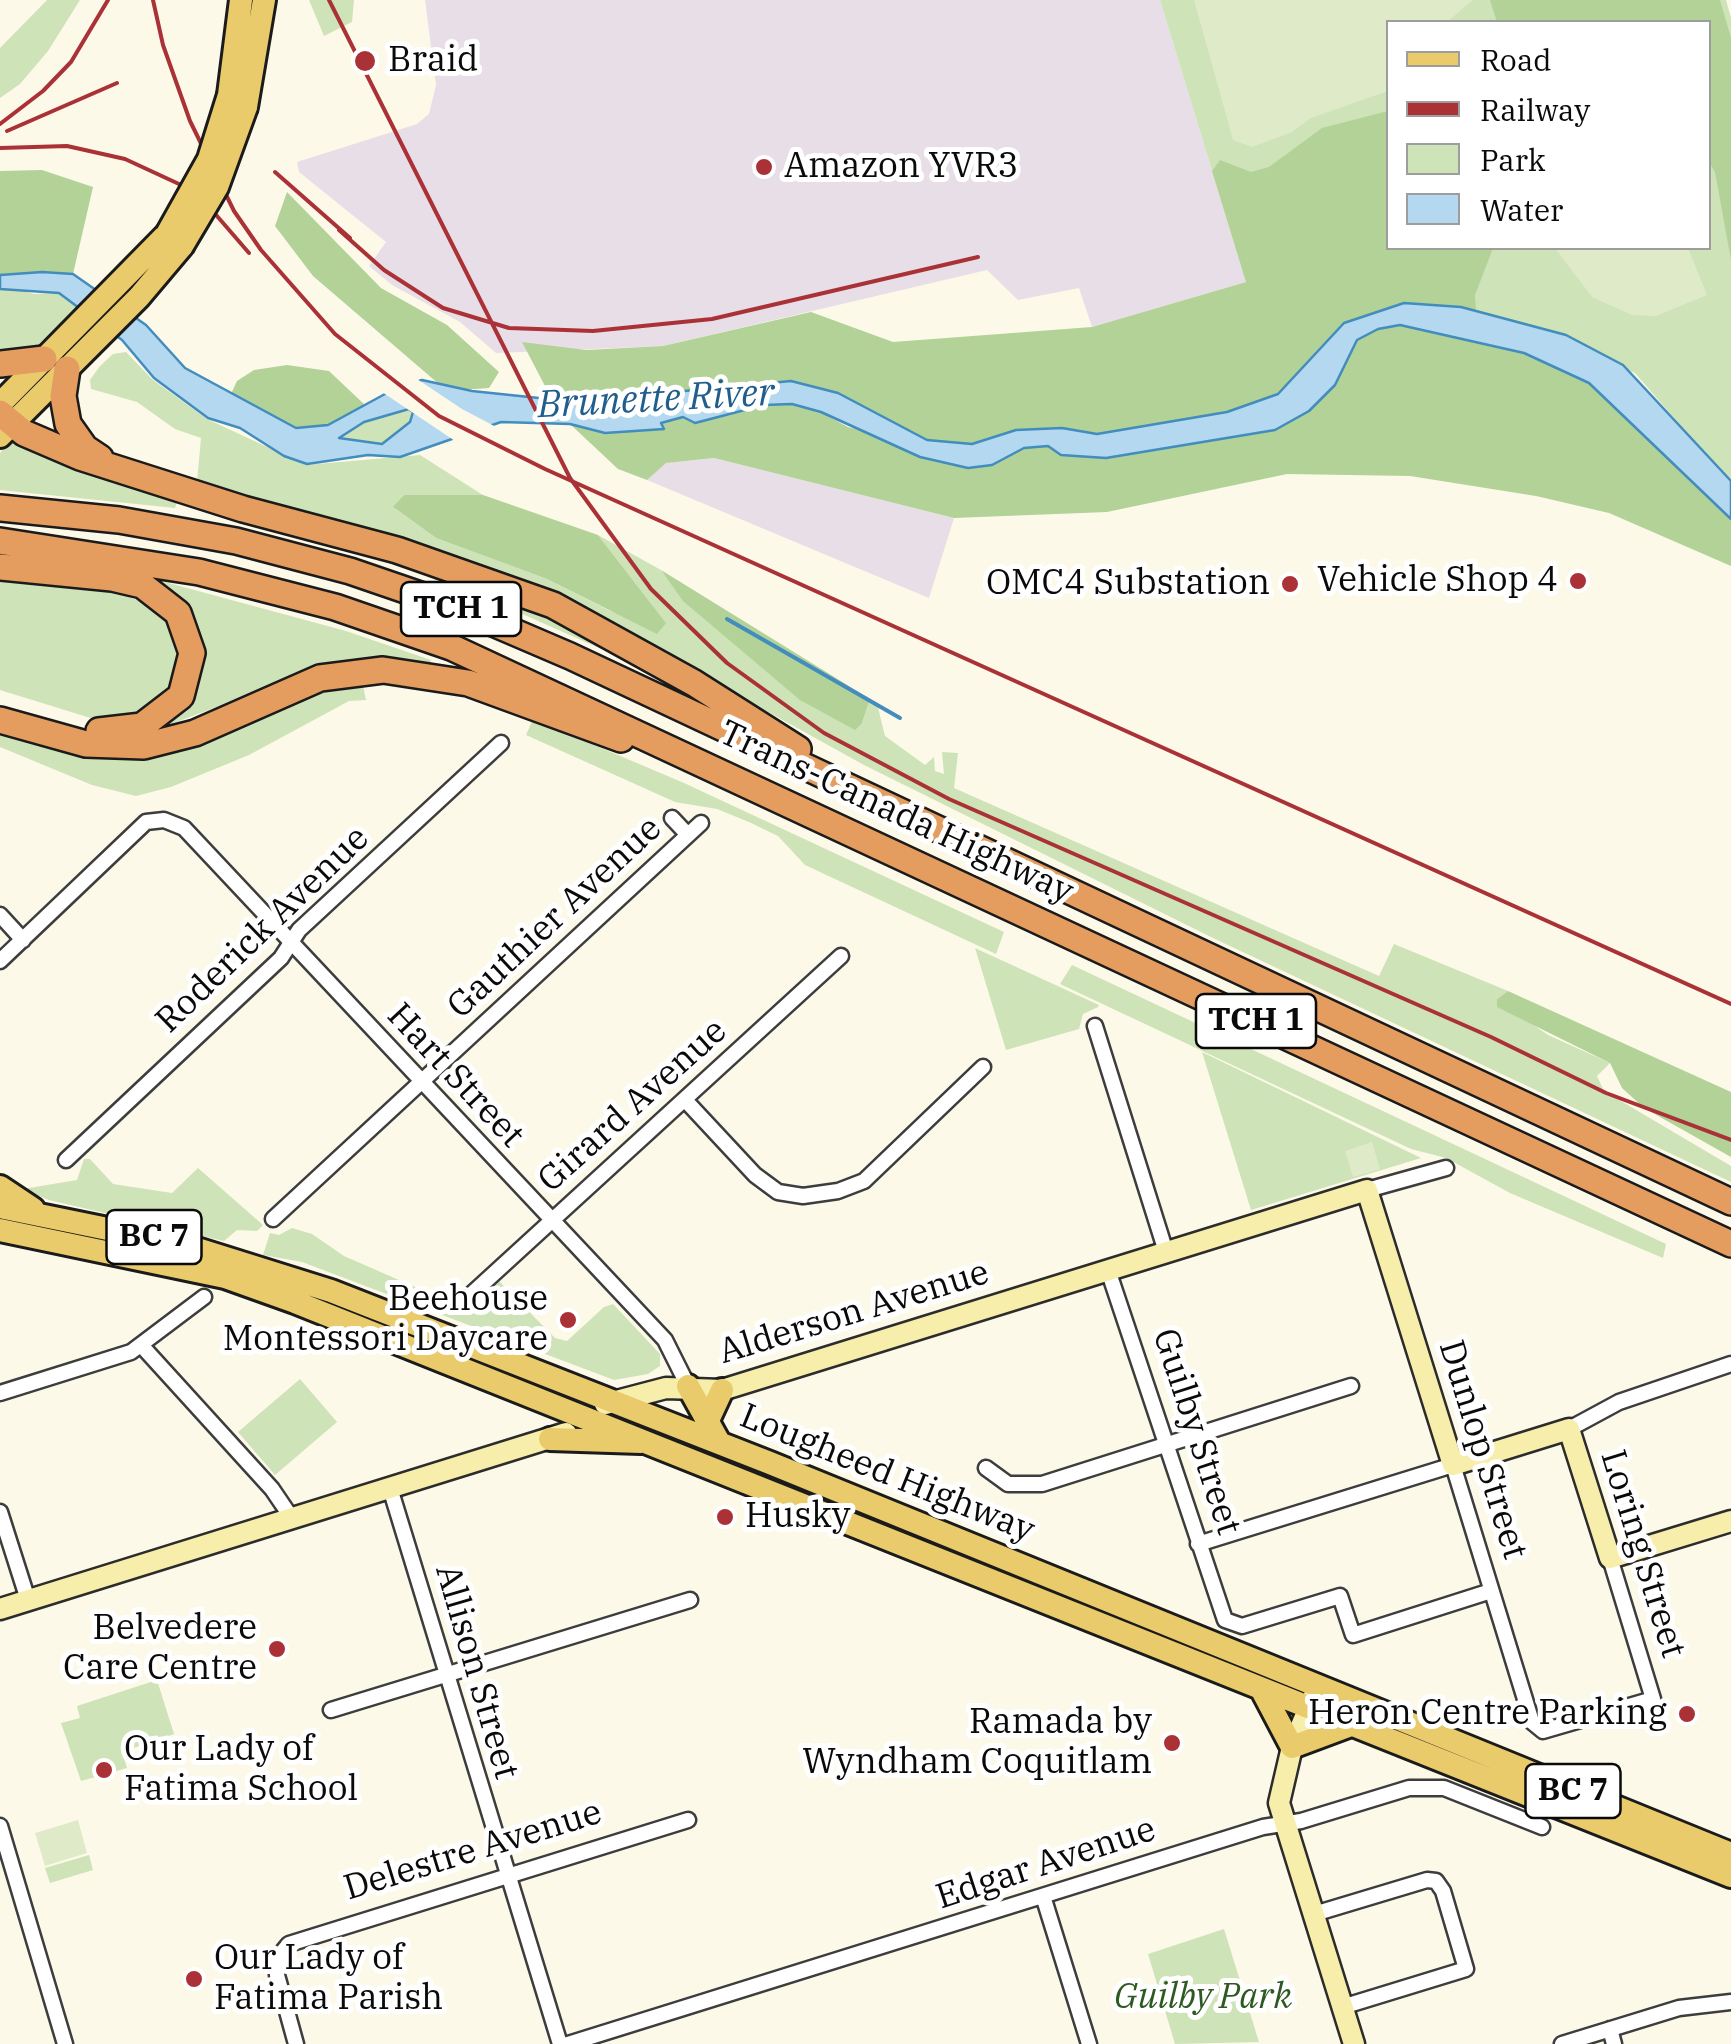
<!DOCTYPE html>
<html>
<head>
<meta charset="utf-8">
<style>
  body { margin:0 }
  #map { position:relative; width:1731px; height:2044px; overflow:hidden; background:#fdf9e9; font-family:"IBM Plex Serif",serif }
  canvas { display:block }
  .legend { position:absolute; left:1386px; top:20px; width:325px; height:230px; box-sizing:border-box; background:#fff; border:2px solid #9d9d9d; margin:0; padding:12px 18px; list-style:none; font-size:30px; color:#0a0a0a }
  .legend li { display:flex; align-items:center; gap:20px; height:50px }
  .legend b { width:50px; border:2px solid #9d9d9d }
</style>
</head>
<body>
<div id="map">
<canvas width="1731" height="2044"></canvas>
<ul class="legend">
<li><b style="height:12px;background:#eacb6c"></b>Road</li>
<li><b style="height:12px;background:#aa3237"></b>Railway</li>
<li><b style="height:28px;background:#cee3b7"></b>Park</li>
<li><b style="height:28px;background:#b3d8ef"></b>Water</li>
</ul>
</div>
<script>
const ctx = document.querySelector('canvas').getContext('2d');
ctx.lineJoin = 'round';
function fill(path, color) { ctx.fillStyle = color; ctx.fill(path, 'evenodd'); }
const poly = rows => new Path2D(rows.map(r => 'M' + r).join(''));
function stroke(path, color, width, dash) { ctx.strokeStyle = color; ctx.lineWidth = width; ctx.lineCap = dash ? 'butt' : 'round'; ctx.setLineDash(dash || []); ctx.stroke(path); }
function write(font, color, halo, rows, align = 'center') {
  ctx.font = font + ' "IBM Plex Serif",serif'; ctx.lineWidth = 10; ctx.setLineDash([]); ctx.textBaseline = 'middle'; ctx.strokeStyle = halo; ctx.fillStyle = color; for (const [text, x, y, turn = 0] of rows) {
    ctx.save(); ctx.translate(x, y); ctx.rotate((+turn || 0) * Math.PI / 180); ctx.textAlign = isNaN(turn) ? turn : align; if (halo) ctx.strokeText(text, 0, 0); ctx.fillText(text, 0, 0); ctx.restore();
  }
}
const industrial = poly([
  [425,0,1160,0,1246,282,1092,327,1079,288,1018,300,987,270,663,346,496,353,460,322,392,285,369,266,386,242,299,172,297,162,417,124,429,114,436,85],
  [714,458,954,518,929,598,647,480,665,463]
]);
const green = poly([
  [47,0,80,0,48,51,20,84,0,98,0,48],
  [309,0,354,0,352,22,324,36],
  [1160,0,1726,0,1731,18,1731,484,1635,373,1549,334,1461,307,1246,282],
  [1388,22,1708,22,1708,248,1388,248],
  [8,287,34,294,59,293,78,307,39,344,26,352,0,354,0,289],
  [126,352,153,380,207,419,306,465,420,455,483,495,404,495,394,508,436,538,547,579,610,611,665,622,598,535,661,570,684,601,801,700,862,723,870,699,877,703,885,736,925,765,934,757,935,771,944,774,942,752,958,753,954,788,1379,976,1394,944,1508,991,1497,999,1548,1035,1610,1063,1597,1076,1604,1091,1731,1166,1731,1182,1213,938,864,765,557,595,510,575,197,482,201,438,175,429,137,402,91,389,90,380,100,366,113,354],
  [409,409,413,412,410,422,382,444,339,438,364,422],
  [12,439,177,502,175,508,0,490,0,453],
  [341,548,507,593,644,668,466,589],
  [150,578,346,631,431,660,430,666,301,676,157,729,181,710,179,601],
  [0,581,113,591,153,606,165,615,182,652,174,688,139,716,97,720,0,690],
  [362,681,366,700,349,701,249,755,171,787,136,796,92,785,0,747,0,731,77,753],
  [533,719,684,783,1004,932,996,954,805,865,778,836,749,822,717,809,675,802,526,735],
  [975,948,1099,1005,1098,1007,1083,1014,1079,1029,1006,1050],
  [1072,965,1666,1244,1663,1258,1510,1193,1446,1158,1411,1149,1060,984],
  [1202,1052,1421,1158,1251,1210],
  [84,1159,90,1159,113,1184,172,1193,198,1168,263,1225,257,1231,237,1230,224,1241,49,1200,23,1189,77,1180],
  [292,1228,312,1234,344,1256,431,1294,445,1291,464,1304,472,1306,498,1280,555,1338,567,1341,604,1307,613,1304,660,1354,660,1366,648,1374,614,1380,302,1262,263,1255,270,1233,279,1235],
  [300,1379,337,1422,275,1475,238,1432],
  [157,1680,174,1734,122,1752,127,1768,81,1781,61,1723,80,1718,77,1706],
  [89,1855,93,1870,50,1883,45,1868],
  [1224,1929,1259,2042,1175,2044,1148,1954]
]);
const forest = poly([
  [1490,0,1720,0,1731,38,1731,260,1715,172,1709,162,1708,22,1497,22],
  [1388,111,1388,248,1493,248,1475,295,1476,312,1403,303,1344,323,1278,394,1227,412,1097,434,1062,428,1016,430,972,444,927,440,838,393,791,381,642,395,616,403,563,401,545,386,522,342,586,350,663,346,811,312,893,342,1092,327,1246,282,1212,171,1220,160,1251,172,1269,167,1322,128],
  [42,170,93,187,73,274,0,275,0,171],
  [287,192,381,288,447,325,499,372,489,388,447,391,313,276,275,226],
  [1400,325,1524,353,1589,383,1731,519,1731,566,1609,513,1536,496,1410,476,1287,474,1107,512,954,518,714,458,666,463,647,480,618,469,570,424,605,433,662,429,660,423,683,417,726,416,764,405,792,404,820,412,848,427,992,465,1024,448,1048,446,1106,458,1275,430,1309,411,1335,386,1357,340,1378,329],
  [287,365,329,371,366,406,328,425,296,428,231,394,237,381,254,370],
  [404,495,483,495,598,535,666,623,657,634,547,579,436,538,393,507],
  [661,570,870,699,862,723,855,730,800,700,683,601],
  [1508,991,1731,1092,1731,1157,1644,1108,1622,1088,1610,1063,1497,1007,1497,999]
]);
const pitch = poly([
  [1194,0,1473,0,1447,22,1388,22,1388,91,1311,118,1292,132,1252,147,1233,140],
  [1555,248,1688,248,1707,295,1656,316,1632,315,1592,297],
  [1372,1142,1380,1169,1353,1177,1345,1151],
  [78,1820,87,1853,45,1866,35,1833]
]);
const water = poly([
  [42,272,73,274,146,325,185,368,296,428,328,425,396,388,422,380,472,391,596,404,642,395,791,381,838,393,927,440,972,444,1016,430,1062,428,1097,434,1227,412,1278,394,1344,323,1404,303,1461,307,1566,335,1623,365,1731,481,1731,519,1589,383,1524,353,1400,325,1378,329,1357,340,1335,385,1309,411,1275,430,1106,458,1061,455,1048,446,1024,448,992,465,968,468,920,457,821,412,792,404,764,405,695,423,683,417,661,423,664,429,605,433,570,424,501,422,400,457,368,455,307,464,284,456,240,428,208,418,154,378,122,340,59,293,0,289,0,275,42,272],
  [409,409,413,412,410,422,382,444,339,438,364,422,409,409]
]);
const pier = poly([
  [414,377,462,409,498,428,455,441,382,392]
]);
const stream = poly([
  [727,619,900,718]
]);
const street = poly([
  [672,818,688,835],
  [0,915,23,940],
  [0,961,146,822,164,820,184,828,665,1340,688,1386],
  [1095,1026,1166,1252],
  [687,1102,755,1175,778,1192,803,1196,838,1191,864,1181,983,1067],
  [66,1160,281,958,299,930,501,743],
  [1367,1190,1446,1168],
  [273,1219,701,823],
  [1108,1270,1225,1620,1242,1626,1340,1596,1353,1635,1491,1591],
  [465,1300,841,956],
  [141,1345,272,1489,291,1517],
  [0,1393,131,1352,204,1297],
  [1569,1429,1619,1402,1731,1364],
  [986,1468,1008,1484,1042,1484,1351,1386],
  [390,1488,560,2044],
  [0,1512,28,1600],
  [1198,1544,1453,1465,1532,1722,1543,1731,1653,1699,1610,1558],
  [331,1710,690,1600],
  [0,1826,65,2044],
  [1043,1896,1089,2044],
  [1314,1914,1427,1880,1436,1881,1443,1891,1466,1969,1342,2007],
  [1610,2029,1614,2044],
  [296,2044,277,1975,278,1957,289,1944,688,1820],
  [568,2044,1263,1827,1301,1821,1409,1788,1444,1788,1542,1827],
  [1562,2044,1679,2008,1731,2002]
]);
const secondary = poly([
  [605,1404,666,1388,722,1390,1367,1190,1453,1465,1569,1429,1610,1558,1731,1521],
  [0,1609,566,1433],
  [1317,1689,1292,1747,1279,1803,1354,2044]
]);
const primary = poly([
  [229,95,241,0],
  [246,107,264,0],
  [0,404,167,234],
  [0,436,139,297,182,246],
  [0,1187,33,1209],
  [0,1207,181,1244,331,1291,770,1463,1731,1854],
  [0,1230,225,1277,295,1302,1731,1876],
  [688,1386,719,1442],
  [709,1418,722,1390],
  [550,1439,641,1442],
  [1263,1692,1292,1747,1351,1725]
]);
const highway = poly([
  [0,364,44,359],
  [67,369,63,396,68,424,85,448,100,458],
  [0,413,24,433,80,457,243,509,397,550,553,605,694,683,798,749],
  [0,508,119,520,236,541,350,571,458,608,570,656,1731,1202],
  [0,541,199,572,335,607,451,647,1731,1244],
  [0,567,112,578,142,585,178,613,192,653,181,696,142,726,99,731],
  [0,720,86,744,144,746,195,733,320,678,383,670,468,683,621,739]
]);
const rail = poly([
  [153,0,163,45,190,121,234,211,261,250,335,334,439,416,545,469,1731,1004],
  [329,0,570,478,651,589,727,663,824,733,949,799,1491,1037,1606,1093,1731,1140],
  [0,124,43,91,71,62,108,0],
  [7,131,117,83],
  [0,148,67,146,125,159,179,184,217,216,249,253],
  [275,172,350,238],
  [339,230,384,270,443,308,509,328,593,331,712,319,978,257]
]);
const primaryBridge = poly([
  [167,234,209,159,229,95],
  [182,246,217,187,246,107]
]);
const markers = [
  [365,61,12,"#aa3237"],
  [764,167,10,"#aa3237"],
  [1578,581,10,"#aa3237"],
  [1290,584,10,"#aa3237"],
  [568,1320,10,"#aa3237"],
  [725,1517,10,"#aa3237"],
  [277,1649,10,"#aa3237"],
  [1687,1714,10,"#aa3237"],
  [1172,1743,10,"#aa3237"],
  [104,1770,10,"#aa3237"],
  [194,1979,10,"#aa3237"]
];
const shields = [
  [461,609,120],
  [1256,1021,120],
  [154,1237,95],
  [1573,1791,95]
];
const shieldNames = [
  ["TCH 1",461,609],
  ["TCH 1",1256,1021],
  ["BC 7",154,1237],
  ["BC 7",1573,1791]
];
const poiNames = [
  ["Braid",388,61,"left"],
  ["Amazon YVR3",784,167,"left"],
  ["Vehicle Shop 4",1558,581],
  ["OMC4 Substation",1270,584],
  ["Beehouse",548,1300],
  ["Montessori Daycare",548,1340],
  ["Husky",745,1517,"left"],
  ["Belvedere",257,1629],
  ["Care Centre",257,1669],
  ["Heron Centre Parking",1667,1714],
  ["Ramada by",1152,1723],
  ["Wyndham Coquitlam",1152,1763],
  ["Our Lady of",124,1750,"left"],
  ["Fatima School",124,1790,"left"],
  ["Our Lady of",214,1959,"left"],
  ["Fatima Parish",214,1999,"left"]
];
const streetNames = [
  ["Trans-Canada Highway",896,813,25],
  ["Gauthier Avenue",555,918,-43],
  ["Roderick Avenue",263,930,-44],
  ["Hart Street",455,1076,47],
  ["Girard Avenue",633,1106,-42],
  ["Alderson Avenue",854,1313,-17],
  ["Guilby Street",1196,1432,72],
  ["Dunlop Street",1482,1450,73],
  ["Lougheed Highway",887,1474,22],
  ["Loring Street",1642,1554,73],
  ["Allison Street",476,1672,74],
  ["Delestre Avenue",473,1851,-17],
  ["Edgar Avenue",1046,1864,-18]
];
const parkNames = [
  ["Guilby Park",1203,1998]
];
const waterNames = [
  ["Brunette River",656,400,-3]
];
fill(industrial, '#e7dee8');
fill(green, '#cee3b7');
fill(forest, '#b2d298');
fill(pitch, '#dfebc8');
fill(water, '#b3d8ef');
stroke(water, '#428cbe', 2.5);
fill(pier, '#fdf9e9');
stroke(stream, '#428cbe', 4);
stroke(street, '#3d3d3d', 19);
stroke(secondary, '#2c2c2c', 25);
stroke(primary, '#1b1b1b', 28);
stroke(highway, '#1b1b1b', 30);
stroke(street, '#fff', 14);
stroke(secondary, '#f6eeaa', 20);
stroke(primary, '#eacb6c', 22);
stroke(highway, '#e59c5f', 25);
stroke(rail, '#aa3237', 4);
stroke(primaryBridge, '#1b1b1b', 28, []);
stroke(primaryBridge, '#eacb6c', 22);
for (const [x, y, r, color] of markers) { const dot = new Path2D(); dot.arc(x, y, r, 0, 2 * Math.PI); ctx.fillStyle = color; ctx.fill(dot); stroke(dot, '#fff', 4); }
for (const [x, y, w] of shields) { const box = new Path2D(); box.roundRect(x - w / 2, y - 27, w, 54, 8); ctx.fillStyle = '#fff'; ctx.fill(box); stroke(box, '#0a0a0a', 2.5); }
write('bold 32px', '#0a0a0a', null, shieldNames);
write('35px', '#0a0a0a', '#fff', poiNames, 'right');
write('35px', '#0a0a0a', '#fff', streetNames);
write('italic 35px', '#2e5922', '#fff', parkNames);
write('italic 38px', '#225e8d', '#fff', waterNames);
</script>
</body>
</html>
